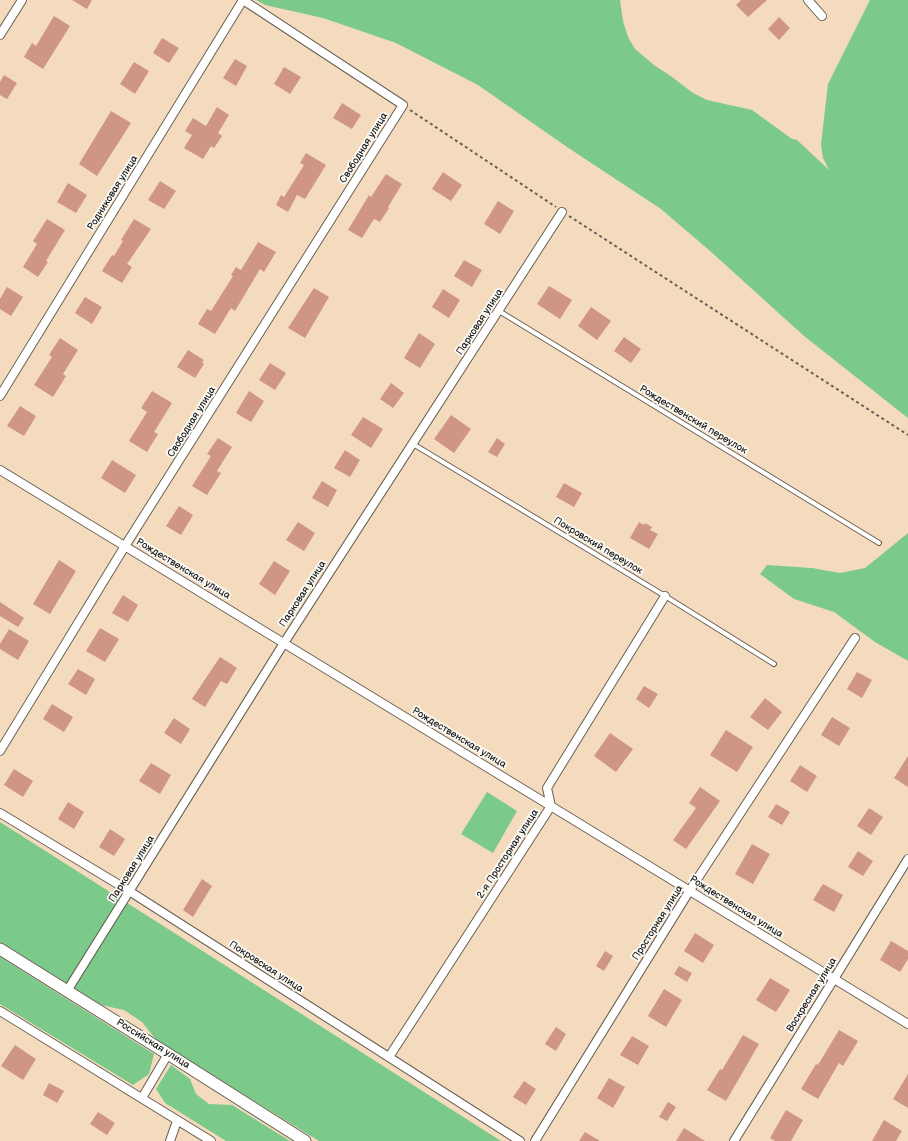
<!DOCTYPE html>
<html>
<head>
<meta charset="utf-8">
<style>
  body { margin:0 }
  canvas { display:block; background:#f4dbbe }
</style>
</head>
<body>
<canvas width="908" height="1141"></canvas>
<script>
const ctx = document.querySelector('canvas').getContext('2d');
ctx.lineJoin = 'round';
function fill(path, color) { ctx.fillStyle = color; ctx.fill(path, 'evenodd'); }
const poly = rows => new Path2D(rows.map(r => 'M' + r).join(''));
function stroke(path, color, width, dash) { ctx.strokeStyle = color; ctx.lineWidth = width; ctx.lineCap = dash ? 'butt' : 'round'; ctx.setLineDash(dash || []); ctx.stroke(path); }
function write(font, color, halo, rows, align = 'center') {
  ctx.font = font + ' "Balsamiq Sans",sans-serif'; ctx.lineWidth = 3.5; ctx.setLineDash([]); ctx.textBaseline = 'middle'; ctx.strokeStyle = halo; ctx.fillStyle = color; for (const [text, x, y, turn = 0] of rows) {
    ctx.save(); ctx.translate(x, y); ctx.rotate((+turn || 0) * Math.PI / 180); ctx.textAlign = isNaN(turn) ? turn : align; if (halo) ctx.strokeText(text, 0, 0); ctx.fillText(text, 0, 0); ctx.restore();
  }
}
const green = poly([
  [256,0,620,0,623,21,628,37,635,49,654,65,672,77,693,93,707,100,752,110,792,139,797,140,829,170,823,158,821,144,828,84,870,0,908,0,908,418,804,336,709,250,661,209,567,147,478,85,396,43,323,18,265,5],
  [908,533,908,661,875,642,834,612,794,599,760,574,767,565,812,568,840,573,865,568],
  [487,792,517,811,493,853,461,834],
  [0,822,501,1141,319,1141,157,1041,142,1022,124,1010,101,1005,0,942],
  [0,957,154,1054,149,1074,133,1085,0,1004],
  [171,1065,190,1079,196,1094,209,1104,232,1105,290,1141,226,1141,165,1103,156,1089]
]);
const building = poly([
  [72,0,92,0,87,9],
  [741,0,767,0,748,17,736,5],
  [54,16,70,26,43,69,24,57,32,43,36,46],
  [779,17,790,28,779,40,768,29],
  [162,38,179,48,169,63,153,53],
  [235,59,247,66,236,86,223,78],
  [134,62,149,71,135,94,120,84],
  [284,67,301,77,290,94,274,84],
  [4,75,17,83,7,99,0,95,0,82],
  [342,103,361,115,352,129,333,118],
  [217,107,229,115,218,133,222,136,214,148,211,146,203,159,184,148,192,135,185,131,193,118,206,126],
  [111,111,131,123,97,176,79,164],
  [306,153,326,165,305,199,297,195,288,212,276,205,281,195,284,197,304,165,300,163],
  [443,172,462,185,451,201,432,189],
  [386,174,402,184,388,207,389,208,380,222,374,219,362,238,348,230,369,195,371,197],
  [160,181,176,191,164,209,148,200],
  [68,183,87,195,76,213,57,202],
  [498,201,514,211,500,234,484,224],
  [47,219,65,230,46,261,48,262,38,277,23,267,37,244,33,241],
  [134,219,151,229,127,264,132,267,122,283,102,271,112,255,114,256,123,241,121,240],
  [258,242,276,252,264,272,260,269,235,311,231,308,215,334,198,324,207,309,211,311,233,276,231,275,236,267,241,270],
  [464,260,482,270,472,287,454,276],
  [549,286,572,300,560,319,537,304],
  [7,287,23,297,11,316,0,309,0,299],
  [314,288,329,297,305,338,288,328],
  [443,289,460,300,449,318,432,307],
  [85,297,102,307,92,324,75,313],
  [591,307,611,321,597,340,578,326],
  [419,333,435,344,420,368,404,358],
  [624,337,641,349,631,363,614,351],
  [60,338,78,350,63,374,66,376,53,397,34,385,52,357,49,355],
  [188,350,204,360,202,362,204,364,195,378,177,367],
  [270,363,286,373,275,390,259,380],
  [391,383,404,393,393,408,380,399],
  [152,391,172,403,154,432,158,434,147,452,129,441,147,412,141,408],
  [249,391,264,401,251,422,236,413],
  [20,406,36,416,24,436,7,426],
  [451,415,471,429,454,453,434,439],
  [363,417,383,429,371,448,351,435],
  [218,438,232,447,217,471,221,473,207,495,192,486,211,456,207,454],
  [497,438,505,444,497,457,488,452],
  [345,450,360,460,350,477,334,468],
  [112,460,136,475,125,493,101,478],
  [322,481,337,490,328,507,312,498],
  [564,483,582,493,574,507,556,497],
  [179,506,193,515,181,535,166,526],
  [298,522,315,533,304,551,286,540],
  [639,522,644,525,645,523,652,527,650,530,658,534,649,549,630,538],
  [59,560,76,571,50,614,33,604],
  [274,561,290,571,275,595,259,584],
  [123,595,138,605,128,622,112,613],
  [0,602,24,618,18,627,0,616],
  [100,628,119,639,105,662,86,651],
  [9,629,29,641,18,660,0,649,0,644],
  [220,657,237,668,227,684,221,681,205,707,192,699],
  [78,669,95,679,86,695,68,684],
  [857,672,872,680,862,698,847,689],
  [644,686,658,694,649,708,636,699],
  [765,698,782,712,768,730,750,717],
  [52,704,73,717,64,732,43,719],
  [832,717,850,728,839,746,821,735],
  [174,718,190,729,181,744,164,733],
  [726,730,753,747,737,772,710,755],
  [610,733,633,749,616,772,594,756],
  [908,756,908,787,894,778],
  [151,763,171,775,160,794,139,781],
  [800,765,817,776,807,792,790,781],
  [14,769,33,781,23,797,4,785],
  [700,787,720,801,686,849,673,840,696,808,689,803],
  [68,802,84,812,74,829,58,819],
  [776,804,790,812,782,825,768,817],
  [869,808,883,817,871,835,857,826],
  [110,829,125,839,114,856,99,847],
  [752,844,770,854,753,884,735,874],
  [858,851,873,861,863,876,848,867],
  [202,879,212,886,193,917,183,910],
  [823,884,843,895,834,912,813,900],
  [695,933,714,945,703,963,684,951],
  [891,941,908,951,908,959,900,972,880,960],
  [605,951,613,956,604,971,596,966],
  [679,966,692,973,687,982,674,974],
  [770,978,790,990,776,1012,756,1000],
  [664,989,682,1000,666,1027,648,1016],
  [556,1027,566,1034,556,1051,545,1044],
  [839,1030,858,1041,843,1066,839,1063,818,1099,801,1089,816,1064,818,1065],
  [743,1035,759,1044,726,1101,707,1090,720,1069,722,1070],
  [632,1036,649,1046,638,1065,620,1055],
  [15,1045,36,1059,23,1080,1,1066],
  [908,1074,908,1108,893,1099],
  [609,1078,625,1087,613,1108,597,1098],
  [524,1081,536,1089,526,1105,513,1097],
  [49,1083,64,1091,57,1103,43,1095],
  [668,1102,676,1107,667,1121,659,1117],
  [786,1110,803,1120,791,1141,775,1141,770,1138],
  [98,1112,115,1123,107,1135,90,1124],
  [884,1120,902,1131,896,1141,872,1141],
  [684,1128,705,1141,676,1141],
  [585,1132,600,1141,579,1141]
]);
const path = poly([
  [410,110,556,207],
  [569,216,908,435]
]);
const lane = poly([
  [499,311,879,543],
  [413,444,665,596,774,664]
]);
const street = poly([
  [808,0,822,16],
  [0,35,22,0],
  [0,396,243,0,403,105,125,546,0,751],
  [0,470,908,1024],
  [0,813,126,889,520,1141],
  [67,991,284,643,562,212],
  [0,1011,211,1141],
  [389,1057,551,806,547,788,665,596],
  [142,1098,168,1054],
  [170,1141,177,1121],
  [535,1141,690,890,855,638],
  [734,1141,908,859]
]);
const secondary = poly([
  [0,949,168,1054,305,1141]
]);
const streetNames = [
  ["Свободная улица",364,148,-58],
  ["Родниковая улица",113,193,-58],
  ["Парковая улица",480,322,-57],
  ["Рождественский переулок",693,420,31],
  ["Свободная улица",192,422,-58],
  ["Покровский переулок",598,546,31],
  ["Рождественская улица",183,569,31],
  ["Парковая улица",303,594,-57],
  ["Рождественская улица",459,738,31],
  ["2-я Просторная улица",508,854,-57],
  ["Парковая улица",132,869,-58],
  ["Рождественская улица",736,907,32],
  ["Просторная улица",658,923,-58],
  ["Покровская улица",266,967,33],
  ["Воскресная улица",812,995,-58],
  ["Российская улица",153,1044,32]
];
fill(green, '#7bca8a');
fill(building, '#cf9585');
stroke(lane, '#685f55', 6);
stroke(street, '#685f55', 10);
stroke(secondary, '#685f55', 13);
stroke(path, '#685f55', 2, [3, 3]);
stroke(lane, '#fff', 4);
stroke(street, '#fff', 8);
stroke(secondary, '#fff', 11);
write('10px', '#1c1c1c', '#fdfcf7', streetNames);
</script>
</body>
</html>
